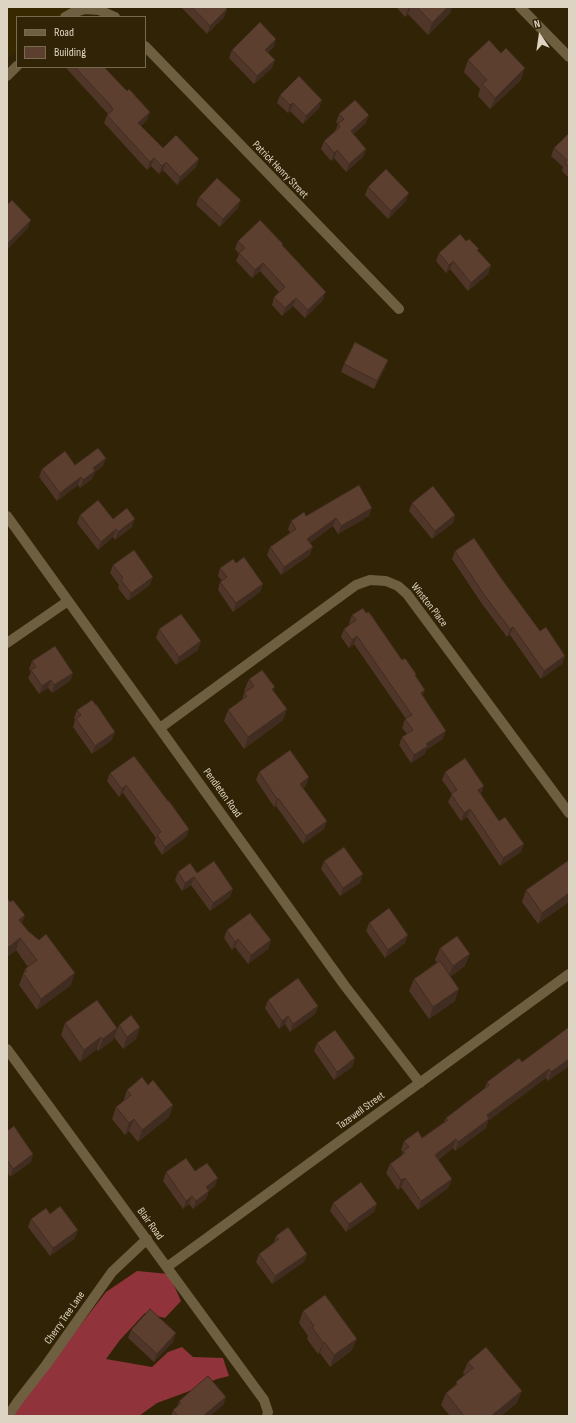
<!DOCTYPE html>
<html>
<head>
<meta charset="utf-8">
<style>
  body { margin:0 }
  #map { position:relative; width:576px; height:1423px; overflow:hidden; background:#312305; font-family:"Sofia Sans Condensed",sans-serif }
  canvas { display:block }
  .frame { position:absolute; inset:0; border:8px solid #ddd4c3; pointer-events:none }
  .legend { position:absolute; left:16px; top:16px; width:130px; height:52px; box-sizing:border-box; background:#312305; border:1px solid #766a51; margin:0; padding:5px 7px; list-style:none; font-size:12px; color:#ddd4c3 }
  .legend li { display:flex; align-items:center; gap:8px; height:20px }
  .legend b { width:20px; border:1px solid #766a51 }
  .north { position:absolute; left:520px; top:16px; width:40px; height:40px; -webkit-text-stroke:3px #312305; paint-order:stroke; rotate:347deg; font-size:11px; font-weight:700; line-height:16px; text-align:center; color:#ddd4c3 }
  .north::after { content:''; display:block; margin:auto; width:14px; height:18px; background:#ddd4c3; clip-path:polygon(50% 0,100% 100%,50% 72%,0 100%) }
</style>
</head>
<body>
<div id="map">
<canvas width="576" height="1423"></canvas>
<div class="frame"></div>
<ul class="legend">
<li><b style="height:5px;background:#6e5f41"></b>Road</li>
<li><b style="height:11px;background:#5c3f2e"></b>Building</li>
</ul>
<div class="north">N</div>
</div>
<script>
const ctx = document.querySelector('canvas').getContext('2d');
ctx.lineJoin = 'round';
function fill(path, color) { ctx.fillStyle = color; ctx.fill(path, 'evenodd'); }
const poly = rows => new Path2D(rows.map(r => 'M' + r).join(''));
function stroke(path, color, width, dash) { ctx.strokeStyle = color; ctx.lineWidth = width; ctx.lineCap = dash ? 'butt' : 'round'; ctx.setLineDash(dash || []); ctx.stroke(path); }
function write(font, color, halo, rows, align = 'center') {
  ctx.font = font + ' "Sofia Sans Condensed",sans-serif'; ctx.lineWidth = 3; ctx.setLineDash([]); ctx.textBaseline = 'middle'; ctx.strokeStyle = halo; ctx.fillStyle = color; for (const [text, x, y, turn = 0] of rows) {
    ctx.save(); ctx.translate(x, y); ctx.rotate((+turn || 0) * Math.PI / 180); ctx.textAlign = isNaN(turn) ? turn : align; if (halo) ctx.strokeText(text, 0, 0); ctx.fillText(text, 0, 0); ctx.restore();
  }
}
const built = poly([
  [7,7,72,7,59,17,17,17,17,51,7,59]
]);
const forest = poly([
  [137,1271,169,1274,181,1301,165,1318,145,1313,120,1340,106,1359,152,1367,168,1352,182,1347,193,1357,223,1358,229,1376,217,1379,187,1392,157,1403,139,1416,13,1416,27,1394,106,1292]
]);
const minor = poly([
  [520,7,569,57],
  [65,17,72,13,85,9,99,10,115,17],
  [145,46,399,309],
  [7,76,17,66],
  [7,516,345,986,420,1083],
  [7,643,68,601],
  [160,728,356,585,370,580,386,581,398,586,407,594,569,813],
  [7,1049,264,1400,268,1412,267,1416],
  [167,1267,569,974],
  [8,1416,18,1401,46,1365,112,1272,147,1239]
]);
const wall = poly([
  [181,7,225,7,227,9,224,17,207,34],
  [396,7,452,7,450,13,428,35,408,14,405,17],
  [276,39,273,48,268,52,275,60,272,68,254,84,229,58,232,50],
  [468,60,521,80,490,109,478,96,480,89,464,72],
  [68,67,104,67,127,91,150,112,147,120,141,126,163,148,199,159,196,167,177,185,163,170,159,174,151,166,147,170,104,123,107,115,108,114,67,69],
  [280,95,322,100,319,108,303,124,290,111,288,113,277,103],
  [339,114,366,123,353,134,366,149,363,157,346,172,334,158,331,161,321,149,324,141,335,131,338,124,336,122],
  [569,133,569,178,562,171,563,167,551,156,554,148],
  [368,187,406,201,388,219,365,195],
  [199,197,238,208,220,227,196,205],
  [238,241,282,246,323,300,305,318,293,306,282,316,272,305,274,297,279,292,260,271,252,278,236,261,239,254,235,249],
  [466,241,478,251,491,265,488,274,468,291,450,269,446,273,436,261,439,253],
  [388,360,385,368,374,389,341,372,344,364],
  [106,458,103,466,95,472,92,479,80,488,78,485,57,501,39,477,42,469,75,465],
  [412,503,455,515,453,523,432,539,409,511],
  [80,515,113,519,132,527,115,540,113,537,98,550,77,523],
  [306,516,369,516,338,534,333,526,310,543,310,555,281,575,267,555,270,547,290,533,288,529,291,521],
  [455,551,501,578,540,631,565,656,562,664,541,679,510,635,507,637,482,604,452,559],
  [236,563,263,584,260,592,233,612,218,590,220,582,222,581,218,576,220,568],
  [113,565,150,585,128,601,118,588,119,585,110,573],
  [352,615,402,660,416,674,415,676,423,696,443,739,426,750,425,754,411,763,399,745,402,737,407,734,402,728,405,719,406,719,354,644,349,648,341,637,344,629,350,624,349,623],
  [159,629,201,641,198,650,176,665,156,638],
  [32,661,73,673,70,681,52,693,48,688,39,694,28,678,31,672,29,669],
  [249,679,275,687,273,690,287,709,283,720,244,749,224,721,228,710,242,700,244,693,245,692,244,691],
  [77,710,112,740,92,754,73,727,75,720,74,718],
  [259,772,309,777,306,785,303,788,327,821,324,829,303,844,276,806,274,807,256,780],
  [445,772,481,794,481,795,521,852,500,866,467,817,461,821,448,802,452,794,442,780],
  [110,773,168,801,189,829,186,837,162,855,154,843,156,838,123,793,119,797,107,781],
  [569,860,538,924,522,902,526,890],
  [324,861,360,883,340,896,321,869],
  [178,872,197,873,230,897,210,911,191,885,182,891,175,880],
  [7,898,10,902,25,915,22,923,71,985,37,1010,19,985,25,969,28,967,16,950,7,957],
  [369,923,405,943,385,958,366,931],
  [227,930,271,940,268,949,248,964,235,947,232,950,224,938],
  [440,948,465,966,450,977,455,1001,429,1019,409,991,414,979,437,962,435,960],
  [268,1000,318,1006,315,1014,290,1032,285,1024,279,1029,265,1008],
  [65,1023,117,1028,113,1040,98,1051,97,1049,80,1062,61,1035],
  [119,1025,140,1027,136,1039,123,1049,114,1037],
  [569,1027,569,1066,548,1081,546,1078,488,1121,486,1128,455,1151,453,1148,438,1160,452,1179,448,1188,418,1210,401,1187,398,1190,386,1173,390,1164,401,1156,403,1152,401,1150,404,1141,422,1138,444,1122,446,1118,484,1089,487,1082,522,1062],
  [317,1043,355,1058,352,1067,334,1080,314,1051],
  [148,1085,173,1105,169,1117,138,1142,129,1131,125,1135,112,1119,116,1107,123,1102,127,1090],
  [7,1131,33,1154,31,1162,10,1177,7,1172],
  [195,1171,215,1186,209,1191,206,1199,193,1209,189,1204,183,1209,163,1181,166,1172],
  [333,1203,377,1204,374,1212,346,1232,330,1211],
  [50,1214,75,1238,50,1256,28,1227,31,1219],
  [276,1236,307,1254,304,1262,272,1284,256,1262,259,1254,274,1243],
  [303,1311,352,1350,330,1367,320,1353,318,1354,307,1339,308,1336,299,1323],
  [131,1330,173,1342,154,1362,128,1338],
  [468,1362,517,1403,501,1416,450,1416,441,1405,446,1393,455,1386,456,1382,465,1375,463,1373],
  [226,1397,223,1405,210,1416,171,1416,173,1410,177,1407,179,1401]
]);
const shadedWall = poly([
  [409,7,411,7,408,14,405,17],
  [448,7,452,7,450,13,428,35,432,23],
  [227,9,224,17,207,34,210,26],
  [276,39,273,48,262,58,265,50],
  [275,60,272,68,254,84,257,76],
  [525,68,521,80,490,109,495,98],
  [322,100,319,108,303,124,306,116],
  [293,103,290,111,288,113,290,105],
  [150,112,147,120,135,131,138,123],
  [369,115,366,123,348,139,351,131],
  [366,149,363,157,346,172,349,164],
  [337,150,334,158,331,161,334,153],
  [154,158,151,166,147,170,150,162],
  [199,159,196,167,177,185,180,177],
  [166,162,163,170,159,174,162,166],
  [409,193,406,201,388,219,391,211],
  [241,200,238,208,220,227,223,219],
  [31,220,28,228,7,250,7,244],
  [453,261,450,269,446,273,449,265],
  [263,263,260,271,252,278,255,270],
  [491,265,488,274,468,291,471,283],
  [326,292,323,300,305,318,308,310],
  [296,298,293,306,282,316,285,308],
  [388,360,385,368,374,389,377,381],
  [106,458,103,466,95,472,92,479,80,488,83,480,93,468],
  [81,477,78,485,57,501,60,493],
  [372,508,369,516,338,534,341,526],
  [455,515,453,523,432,539,435,531],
  [336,518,333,526,304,547,307,539],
  [135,519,132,527,115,540,118,532],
  [116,529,113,537,98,550,101,542],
  [313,547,310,555,281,575,284,567],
  [153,577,150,585,128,601,131,593],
  [263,584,260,592,233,612,236,603],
  [513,627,510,635,507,637,510,629],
  [357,636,354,644,349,648,352,640],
  [201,641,198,650,176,665,179,657],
  [565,656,562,664,541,679,544,671],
  [73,673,70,681,52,693,54,685],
  [51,680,48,688,39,694,42,686],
  [425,690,422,698,421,693],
  [287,709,283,720,244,749,248,737],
  [446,731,443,739,426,750,425,754,411,763,414,755,426,744],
  [115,732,112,740,92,754,95,746],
  [309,777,306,785,297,792,300,784],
  [126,785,123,793,119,797,122,789],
  [484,786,481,794,475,799,478,790],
  [278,798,276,806,274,807,277,799],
  [470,809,467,817,461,821,464,813],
  [327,821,324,829,303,844,306,836],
  [189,829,186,837,162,855,165,847],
  [524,844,521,852,500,866,503,858],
  [363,874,360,883,340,896,343,888],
  [194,877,191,885,182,891,185,883],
  [233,889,230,897,210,911,213,903],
  [569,893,569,902,538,924,542,913],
  [25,915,21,927,19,920],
  [408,935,405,943,385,958,388,950],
  [20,938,16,950,7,957,7,952,9,947],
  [238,939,235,947,232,950,235,942],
  [271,940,268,949,248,964,251,955],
  [470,954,465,966,448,978,453,966],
  [75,973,71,985,37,1010,41,999],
  [459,989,455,1001,429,1019,433,1007],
  [318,1006,315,1014,290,1032,293,1024],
  [288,1016,285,1024,279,1029,282,1021],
  [140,1027,136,1039,123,1049,127,1037],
  [117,1028,113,1040,98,1051,103,1039],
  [101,1037,97,1049,80,1062,84,1050],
  [355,1058,352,1067,334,1080,337,1072],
  [569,1059,569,1066,548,1081,551,1072],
  [549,1069,546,1078,488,1121,486,1128,455,1151,458,1142,487,1115],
  [173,1105,169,1117,138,1142,142,1130],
  [134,1119,129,1131,125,1135,129,1123],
  [456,1139,453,1148,431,1164,435,1155],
  [33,1154,31,1162,10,1177,13,1169],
  [218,1178,215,1186,203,1195,206,1187],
  [405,1178,401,1187,398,1190,401,1180],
  [452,1179,448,1188,418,1210,421,1201],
  [209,1191,206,1199,193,1209,196,1201],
  [192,1196,189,1204,183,1209,186,1201],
  [377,1204,374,1212,346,1232,349,1224],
  [78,1230,75,1238,50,1256,53,1248],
  [307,1254,304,1262,272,1284,275,1276],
  [176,1333,173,1342,154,1362,157,1354],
  [357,1339,352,1350,330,1367,334,1355],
  [324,1342,320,1353,318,1354,323,1343],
  [522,1391,517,1403,501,1416,491,1416],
  [226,1397,223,1405,210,1416,203,1416]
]);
const building = poly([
  [192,7,225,7,227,9,210,26,192,7],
  [417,7,448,7,432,23,417,7],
  [260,22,276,39,265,50,275,60,257,76,232,50,260,22],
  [489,40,501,53,506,48,525,68,495,98,482,84,487,80,468,60,489,40],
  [75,67,104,67,127,91,129,89,150,112,138,123,163,148,176,135,199,159,180,177,166,162,162,166,154,158,150,162,107,115,113,110,111,106,75,67],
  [299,76,322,100,306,116,293,103,290,105,280,95,299,76],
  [355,100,369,115,351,131,366,149,349,164,337,150,334,153,324,141,340,127,338,124,344,119,339,114,355,100],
  [569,133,569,167,565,163,567,160,554,148,569,133],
  [386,169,409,193,391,211,368,187,386,169],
  [217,178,241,200,223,219,199,197,217,178],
  [12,200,31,220,7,244,7,205,12,200],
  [260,220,283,244,282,245,326,292,308,310,296,298,285,308,274,297,285,287,263,263,255,270,239,253,245,248,238,241,260,220],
  [460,234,466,241,469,239,479,249,477,250,491,265,471,283,453,261,449,265,439,253,460,234],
  [355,342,388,360,377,381,344,364,355,342],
  [98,448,106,458,93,468,95,471,83,480,81,477,60,493,42,469,65,451,75,465,98,448],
  [359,485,372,508,341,526,336,518,307,539,313,547,284,567,270,547,296,529,291,521,304,512,306,516,359,485],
  [433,486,455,515,435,531,412,503,433,486],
  [98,500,113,519,127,508,135,519,118,532,116,529,101,542,80,515,98,500],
  [474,538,501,578,540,631,546,627,565,656,544,671,513,627,510,629,485,596,455,551,474,538],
  [134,550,153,577,131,593,121,580,123,578,113,565,134,550],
  [244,557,263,584,236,603,220,582,227,577,220,568,233,559,236,563,244,557],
  [363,608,366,613,369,612,402,660,405,658,416,674,415,675,425,690,421,693,446,731,426,744,428,746,414,755,402,737,413,730,405,719,412,715,357,636,352,640,344,629,356,620,352,615,363,608],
  [181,614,201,641,179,657,159,629,181,614],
  [55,646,73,673,54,685,51,680,42,686,31,670,36,667,32,661,55,646],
  [262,670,275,687,272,689,287,709,248,737,228,710,247,696,244,693,254,686,249,679,262,670],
  [92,700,96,705,96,704,115,732,95,746,76,719,81,715,77,710,92,700],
  [290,750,309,777,300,784,327,821,306,836,278,798,277,799,259,772,290,750],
  [134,756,168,801,169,801,189,829,165,847,157,835,161,832,126,785,122,789,110,773,134,756],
  [465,758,484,786,478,790,499,821,505,817,524,844,503,858,470,809,464,813,451,794,457,790,445,772,465,758],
  [344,847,363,874,343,888,324,861,344,847],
  [569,860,569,893,542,913,526,890,569,860],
  [214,861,233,889,213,903,194,877,185,883,178,872,190,863,197,873,214,861],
  [7,898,10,902,13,900,25,915,19,920,28,931,39,940,46,934,75,973,41,999,23,973,27,971,25,969,37,960,20,938,9,947,7,945,7,898],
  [389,908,408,935,388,950,369,923,389,908],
  [250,913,271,940,251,955,238,939,235,942,227,930,250,913],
  [457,936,470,954,453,966,440,948,457,936],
  [440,961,459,989,433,1007,414,979,440,961],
  [298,978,318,1006,293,1024,288,1016,282,1021,268,1000,298,978],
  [97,1000,117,1028,103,1039,101,1037,84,1050,65,1023,97,1000],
  [131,1015,140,1027,127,1037,119,1025,131,1015],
  [569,1027,569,1059,551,1072,549,1069,487,1115,489,1119,458,1142,456,1139,435,1155,452,1179,421,1201,405,1178,401,1180,390,1164,405,1153,403,1151,409,1147,404,1141,418,1131,422,1138,448,1120,446,1118,489,1085,487,1082,519,1058,522,1062,569,1027],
  [335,1030,355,1058,337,1072,317,1043,335,1030],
  [142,1077,148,1085,153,1080,173,1105,142,1130,134,1119,129,1123,116,1107,131,1095,127,1090,142,1077],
  [14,1126,33,1154,13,1169,7,1160,7,1131,14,1126],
  [186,1158,195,1171,207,1163,218,1178,206,1187,209,1191,196,1201,192,1196,186,1201,166,1172,186,1158],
  [361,1182,377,1204,349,1224,333,1203,361,1182],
  [60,1206,78,1230,53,1248,31,1219,46,1208,50,1214,60,1206],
  [288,1227,307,1254,275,1276,259,1254,279,1239,276,1236,288,1227],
  [325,1295,357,1339,334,1355,324,1342,323,1343,312,1327,314,1326,303,1311,325,1295],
  [150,1309,176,1333,157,1354,131,1330,150,1309],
  [486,1347,522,1391,491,1416,464,1416,446,1393,457,1384,456,1382,473,1368,468,1362,486,1347],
  [208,1376,226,1397,203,1416,178,1416,173,1410,181,1403,179,1401,208,1376]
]);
const streetNames = [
  ["Patrick Henry Street",280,170,46],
  ["Winston Place",429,605,52],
  ["Pendleton Road",222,793,54],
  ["Tazewell Street",361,1111,-36],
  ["Blair Road",150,1224,54],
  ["Cherry Tree Lane",65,1318,-55]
];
fill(built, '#382800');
fill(forest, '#90333b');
stroke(minor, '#6e5f41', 10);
fill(wall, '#4f3628');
fill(shadedWall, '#402c20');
fill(building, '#5c3f2e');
stroke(building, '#402c20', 1);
write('11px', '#ddd4c3', '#312305', streetNames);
</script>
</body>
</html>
